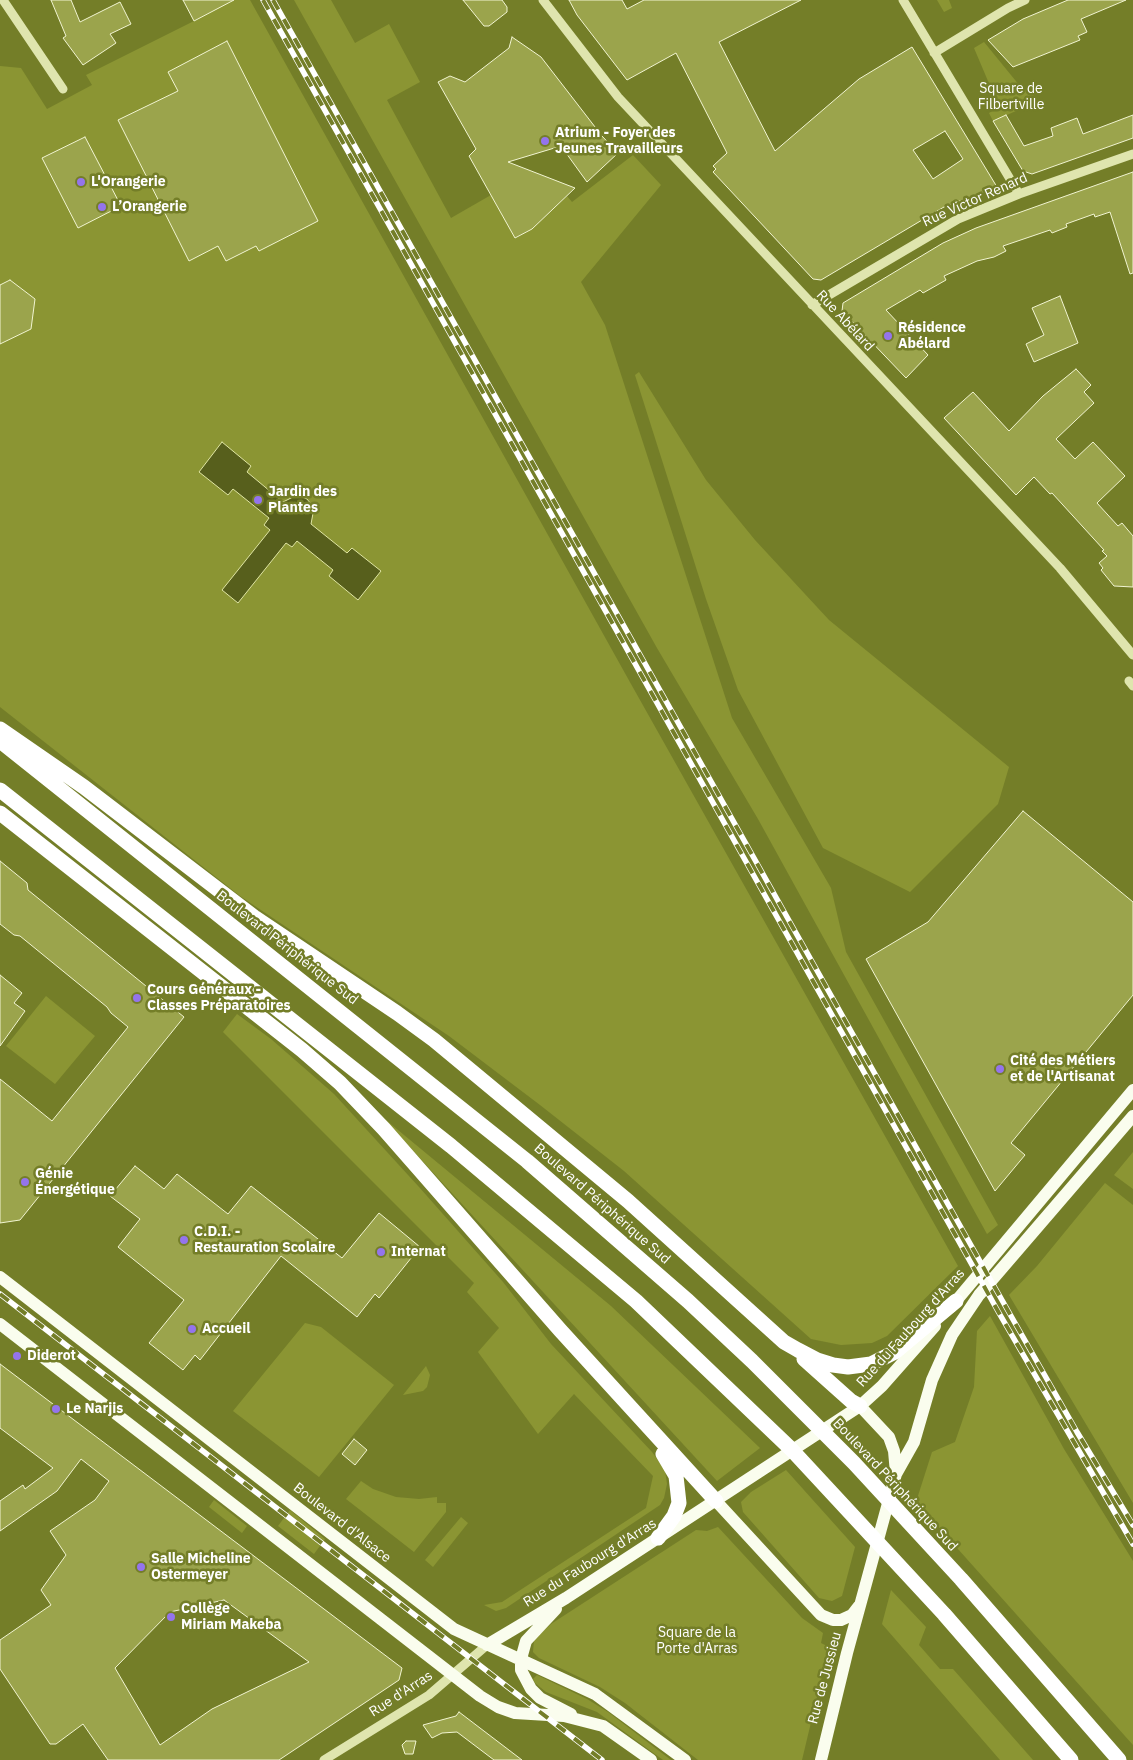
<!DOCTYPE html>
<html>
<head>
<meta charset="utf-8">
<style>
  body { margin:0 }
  canvas { display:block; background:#747e28 }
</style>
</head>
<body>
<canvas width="1133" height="1760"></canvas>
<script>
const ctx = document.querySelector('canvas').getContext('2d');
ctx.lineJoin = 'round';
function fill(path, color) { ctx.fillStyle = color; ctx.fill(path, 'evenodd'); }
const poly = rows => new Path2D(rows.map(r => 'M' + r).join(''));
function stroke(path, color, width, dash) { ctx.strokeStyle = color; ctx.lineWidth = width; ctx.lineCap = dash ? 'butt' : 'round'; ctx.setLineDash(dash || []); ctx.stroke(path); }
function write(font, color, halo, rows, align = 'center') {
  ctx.font = font + ' "IBM Plex Sans",sans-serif'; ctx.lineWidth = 5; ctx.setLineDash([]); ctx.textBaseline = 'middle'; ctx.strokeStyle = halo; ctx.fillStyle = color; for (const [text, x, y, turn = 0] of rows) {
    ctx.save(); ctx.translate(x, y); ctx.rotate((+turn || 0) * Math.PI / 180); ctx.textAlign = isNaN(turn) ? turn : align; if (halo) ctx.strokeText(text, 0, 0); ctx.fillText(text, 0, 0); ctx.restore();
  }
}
const green = poly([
  [229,0,250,0,631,684,958,1266,887,1336,872,1343,841,1345,811,1339,624,1171,540,1105,449,1036,240,896,0,707,0,66,21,68,47,109,92,85,86,75,194,21],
  [294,0,331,0,355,43,389,24,420,82,387,100,451,218,491,195,516,238,532,229,567,196,572,202,633,155,661,185,581,282,605,325,732,718,831,888,846,952,998,1225,987,1234,758,819,657,648],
  [937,0,949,0,952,8,944,12],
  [984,42,1024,91,1027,88,1039,101,993,121,989,113,999,107,974,48],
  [639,372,706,480,755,540,829,620,1009,767,998,804,910,892,823,848,738,690,706,599,635,375],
  [46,996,95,1036,55,1084,6,1046],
  [237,1014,271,1039,334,1094,419,1187,503,1282,551,1344,652,1452,665,1470,667,1484,664,1498,660,1505,506,1608,496,1611,484,1605,502,1602,646,1508,653,1476,574,1394,538,1434,478,1352,499,1328,467,1292,474,1283,223,1032],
  [381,1116,611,1306,760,1448,717,1481],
  [1133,1152,1133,1189,1114,1175],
  [1105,1183,1133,1205,1133,1503,1009,1295,1037,1266],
  [990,1316,1064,1449,1133,1561,1133,1745,916,1502,932,1452,955,1442,974,1387,977,1331],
  [305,1323,321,1327,394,1385,319,1477,233,1411],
  [426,1366,430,1375,427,1387,423,1391,403,1395],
  [786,1470,855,1547,842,1596,832,1601,819,1598,743,1512,741,1502,751,1492],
  [361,1481,373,1489,396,1497,419,1499,437,1497,437,1503,446,1503,446,1512,414,1552,346,1499],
  [214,1500,247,1526,242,1533,209,1507],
  [290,1510,325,1539,314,1554,278,1526],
  [461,1517,468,1523,433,1567,425,1560],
  [718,1527,802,1618,823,1633,821,1643,829,1647,802,1760,698,1760,625,1703,600,1687,539,1658,533,1652,534,1640,551,1624,696,1530,707,1531],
  [891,1590,926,1627,919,1645,940,1669,953,1669,1033,1760,1000,1760,882,1624],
  [537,1675,587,1699,608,1712,671,1760,663,1760,597,1712,546,1692,535,1683,533,1679]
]);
const water = poly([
  [222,442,251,466,247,472,283,502,297,495,307,499,314,508,311,524,347,553,352,548,381,571,358,600,329,576,333,570,297,541,292,547,286,543,238,603,222,590,270,530,264,525,269,518,233,489,228,495,199,472,222,442]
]);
const building = poly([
  [51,0,71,0,80,22,120,2,131,24,110,34,116,43,83,65,63,38,66,36,51,0],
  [183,0,234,0,194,21,183,0],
  [463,0,502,0,507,7,507,12,489,26,484,26,463,0],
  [569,0,622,0,627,9,644,0,801,0,719,42,775,151,859,79,912,47,997,187,944,207,821,280,813,279,713,172,716,169,713,166,727,153,676,53,627,80,577,15,569,0],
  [945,131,963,159,933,179,913,150,945,131],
  [1068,0,1126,0,1081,19,1087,32,1078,36,1080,40,1013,67,988,40,1023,19,1068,0],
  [512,37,541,57,602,136,618,153,587,182,561,146,508,162,575,188,532,229,515,238,469,156,476,149,438,82,450,76,465,82,509,48,512,37],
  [227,41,318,221,259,251,256,246,226,261,218,246,189,261,118,120,178,91,168,72,227,41],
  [1006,115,1024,146,1053,136,1051,128,1077,118,1083,134,1133,115,1133,138,1032,174,1023,171,993,121,1006,115],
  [85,137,121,206,78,228,42,158,85,137],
  [1133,172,1133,273,1130,274,1110,212,1095,217,1094,214,1066,224,1067,227,1052,233,1050,230,1003,246,1006,251,994,257,977,261,944,276,946,280,923,293,920,290,886,310,928,355,906,378,842,311,843,303,943,243,976,228,1133,172],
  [10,280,35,299,31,329,0,344,0,285,10,280],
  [1060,296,1078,343,1034,362,1026,344,1044,335,1032,308,1060,296],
  [1076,369,1091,385,1084,392,1094,403,1056,439,1075,459,1093,442,1125,476,1097,503,1118,526,1122,523,1133,536,1133,587,1114,586,1101,570,1103,568,1099,563,1107,556,1102,551,1104,550,1052,493,1050,494,1034,477,1016,495,944,418,973,392,1009,431,1043,396,1076,369],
  [1023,811,1133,902,1133,995,1011,1143,1025,1155,995,1191,866,959,928,922,1023,811],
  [0,861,27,883,28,890,184,1017,20,1220,0,1223,0,1079,52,1121,128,1027,111,1013,107,1007,20,936,14,935,0,924,0,861],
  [0,975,22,993,14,1003,25,1011,0,1046,0,975],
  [135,1166,164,1189,177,1174,228,1214,251,1186,342,1258,379,1213,420,1247,379,1298,375,1294,357,1317,281,1256,200,1360,195,1355,183,1370,149,1343,184,1300,118,1247,140,1219,110,1196,135,1166],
  [0,1364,402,1668,399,1680,279,1760,108,1760,83,1724,56,1744,50,1744,0,1669,0,1640,51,1605,41,1590,66,1555,50,1531,95,1500,109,1481,81,1459,57,1491,0,1531,0,1501,23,1485,25,1489,53,1468,0,1428,0,1364],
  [224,1600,309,1662,212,1709,160,1745,115,1668,170,1612,224,1600],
  [354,1439,367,1450,355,1465,342,1454,354,1439],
  [459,1712,522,1760,494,1760,457,1732,442,1733,432,1738,423,1725,456,1716,459,1712],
  [406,1741,416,1741,413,1754,405,1754,402,1745,406,1741]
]);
const minor = poly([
  [3,0,63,89],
  [543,0,618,97,1060,568,1133,655],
  [903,0,1019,194],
  [934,53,1008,8,1025,0],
  [812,305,958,219,1019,194,1133,154],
  [1129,681,1133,686],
  [324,1760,429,1695,487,1645]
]);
const major = poly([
  [0,1277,454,1629,595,1694,685,1760],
  [951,1307,1133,1090],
  [0,1324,480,1696,498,1707,515,1713,564,1716,603,1726,651,1760],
  [860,1406,889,1437,894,1451,896,1473],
  [716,1501,821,1615,833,1620,841,1620,852,1615,859,1606],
  [556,1609,526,1641,521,1659,521,1670,531,1689,540,1698,571,1714],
  [487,1645,566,1598,860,1406,882,1386,935,1326],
  [821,1760,847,1653,896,1474,914,1442,932,1380,952,1335,979,1295,1133,1116]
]);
const highway = poly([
  [0,729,84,787,254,917,397,1013,434,1040,628,1201,784,1342,798,1350,817,1360,833,1365,848,1367,871,1364,895,1352,956,1301],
  [0,741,527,1161,688,1301,752,1361,854,1463,961,1579,1119,1760],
  [0,790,451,1146,636,1301,791,1449,944,1614,1071,1760],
  [0,813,302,1050,340,1083,384,1129,560,1330,716,1501],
  [804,1359,851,1401,860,1406],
  [658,1538,674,1516,679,1503,676,1476,663,1454]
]);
const rail = poly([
  [263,0,999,1313,1133,1544],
  [273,0,986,1272,1077,1432,1133,1525],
  [0,1294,602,1760]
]);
const markers = [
  [545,141,5,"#9474ec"],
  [81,182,5,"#9474ec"],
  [102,207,5,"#9474ec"],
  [888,336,5,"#9474ec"],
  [258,500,5,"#9474ec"],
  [137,998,5,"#9474ec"],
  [1000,1069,5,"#9474ec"],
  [25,1182,5,"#9474ec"],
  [184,1240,5,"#9474ec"],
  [381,1252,5,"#9474ec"],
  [192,1329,5,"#9474ec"],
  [17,1356,5,"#9474ec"],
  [56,1409,5,"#9474ec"],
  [141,1567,5,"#9474ec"],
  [171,1617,5,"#9474ec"]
];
const parkNames = [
  ["Square de",1011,89],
  ["Filbertville",1011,105],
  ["Square de la",697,1633],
  ["Porte d'Arras",697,1649]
];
const poiNames = [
  ["Atrium - Foyer des",555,133],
  ["Jeunes Travailleurs",555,149],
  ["L'Orangerie",91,182],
  ["L’Orangerie",112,207],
  ["Résidence",898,328],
  ["Abélard",898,344],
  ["Jardin des",268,492],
  ["Plantes",268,508],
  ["Cours Généraux -",147,990],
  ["Classes Préparatoires",147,1006],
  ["Cité des Métiers",1010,1061],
  ["et de l'Artisanat",1010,1077],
  ["Génie",35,1174],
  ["Énergétique",35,1190],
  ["C.D.I. -",194,1232],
  ["Restauration Scolaire",194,1248],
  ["Internat",391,1252],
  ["Accueil",202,1329],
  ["Diderot",27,1356],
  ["Le Narjis",66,1409],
  ["Salle Micheline",151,1559],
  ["Ostermeyer",151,1575],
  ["Collège",181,1609],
  ["Miriam Makeba",181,1625]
];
const streetNames = [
  ["Rue Victor Renard",975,200,-24],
  ["Rue Abélard",845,321,47],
  ["Boulevard Périphérique Sud",287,948,38],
  ["Boulevard Périphérique Sud",602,1204,41],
  ["Rue du Faubourg d'Arras",911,1328,-48],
  ["Boulevard Périphérique Sud",895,1485,47],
  ["Boulevard d'Alsace",342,1523,38],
  ["Rue du Faubourg d'Arras",590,1563,-32],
  ["Rue de Jussieu",825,1678,-75],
  ["Rue d'Arras",401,1694,-33]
];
fill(green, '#8b9533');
fill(water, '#575f1c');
stroke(water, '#dfe5a3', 1);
fill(building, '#9ba44c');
stroke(building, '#f1f4d1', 1);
stroke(minor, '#dfe5ae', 9);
stroke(major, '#fafdee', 12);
stroke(highway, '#fff', 15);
stroke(rail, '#fff', 5.5);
stroke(rail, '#747e28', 4, [11]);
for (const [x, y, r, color] of markers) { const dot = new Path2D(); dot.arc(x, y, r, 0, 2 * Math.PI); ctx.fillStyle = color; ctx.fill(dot); stroke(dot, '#747e28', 2); }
write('14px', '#fff', '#747e28', parkNames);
write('bold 14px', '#fff', '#747e28', poiNames, 'left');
write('14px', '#fff', '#747e28', streetNames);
</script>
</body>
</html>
